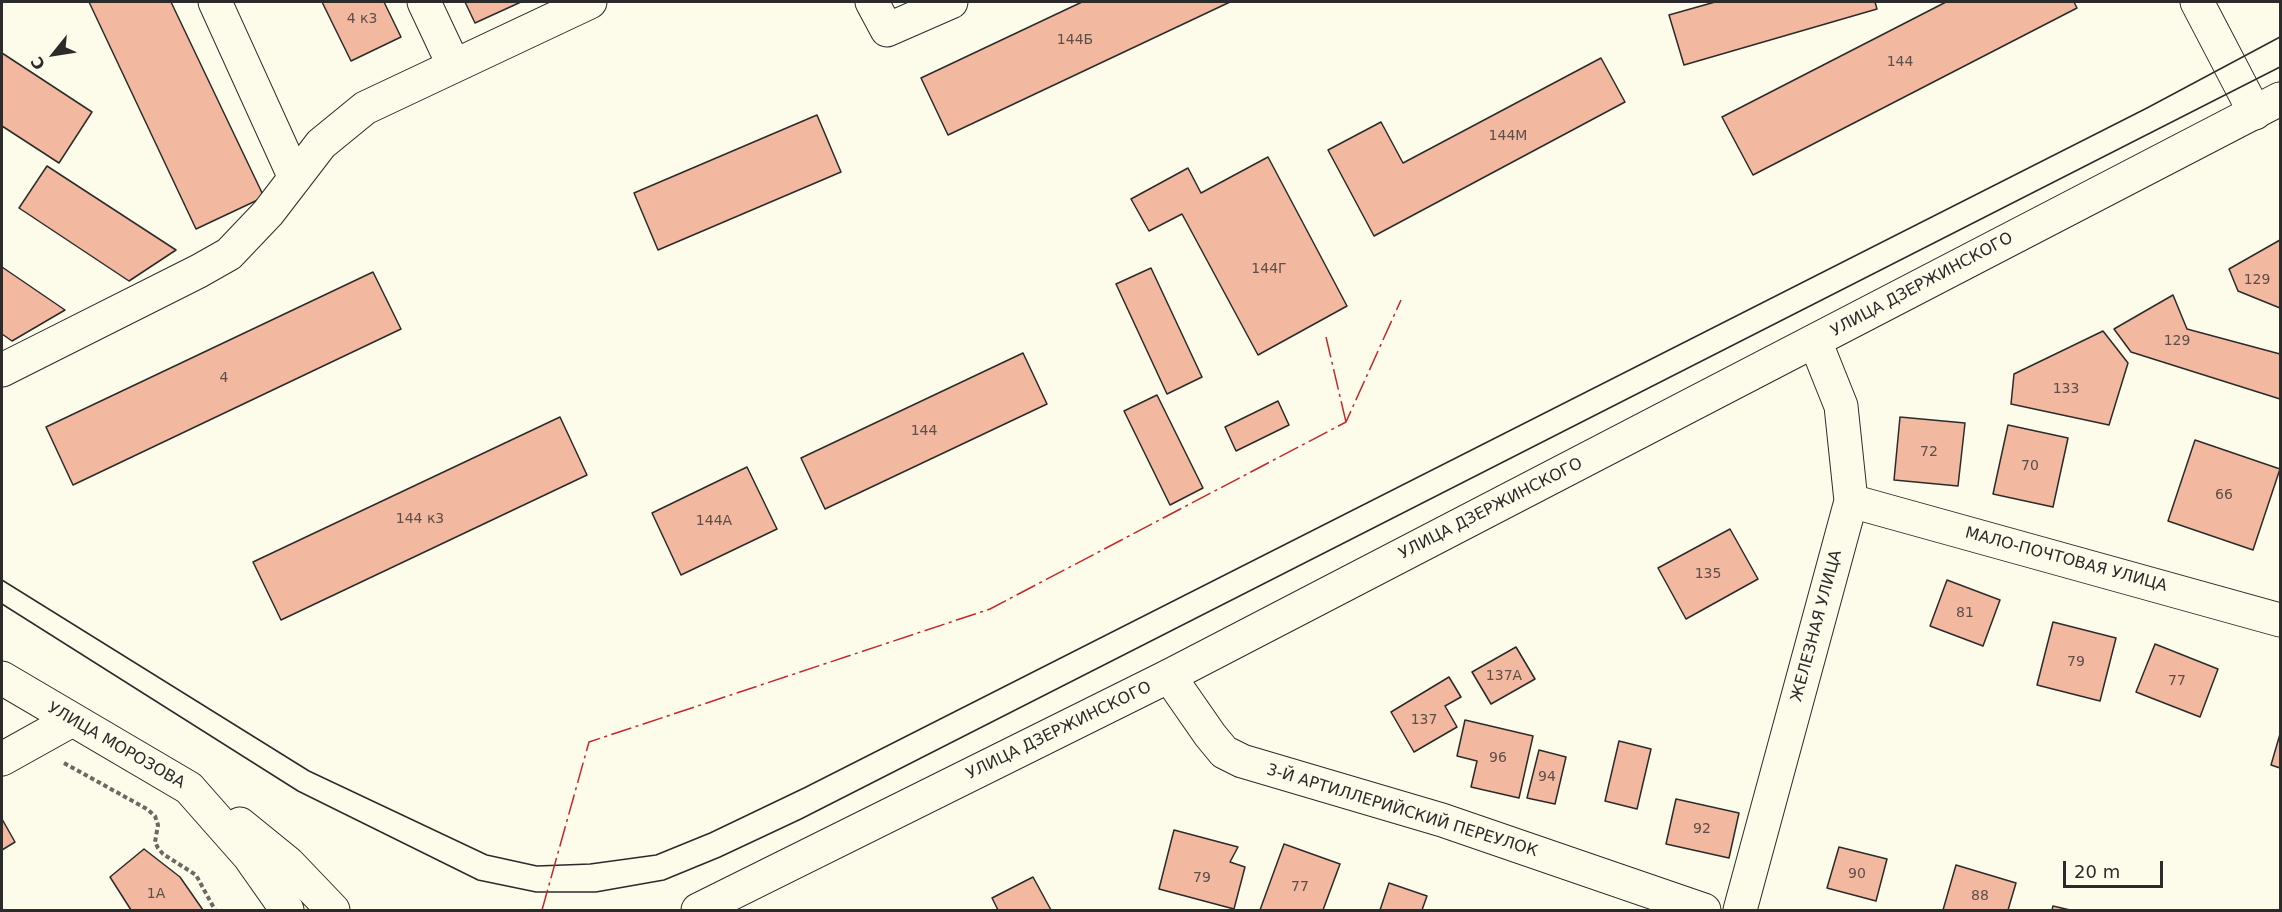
<!DOCTYPE html>
<html>
<head>
<meta charset="utf-8">
<style>
  body { margin:0 }
  #map { position:relative; width:2282px; height:912px; overflow:hidden; background:#fdfbea; font-family:"DejaVu Sans",sans-serif }
  canvas { display:block }
  .frame { position:absolute; inset:0; border:3px solid #2b2b2b; pointer-events:none }
  .north { position:absolute; left:24px; top:24px; width:60px; height:60px; -webkit-text-stroke:4px #fdfbea; paint-order:stroke; rotate:240deg; font-size:16px; font-weight:700; line-height:24px; text-align:center; color:#2b2b2b }
  .north::after { content:''; display:block; margin:auto; width:21px; height:27px; background:#2b2b2b; clip-path:polygon(50% 0,100% 100%,50% 72%,0 100%) }
  .scale { position:absolute; left:2063px; top:861px; width:100px; height:27px; box-sizing:border-box; border:3px solid #2b2b2b; border-top:0; padding-left:8px; font-size:18px; line-height:21px; white-space:nowrap; color:#2b2b2b; -webkit-text-stroke:4px #fdfbea; paint-order:stroke }
</style>
</head>
<body>
<div id="map">
<canvas width="2282" height="912"></canvas>
<div class="frame"></div>
<div class="north">С</div>
<div class="scale">20 m</div>
</div>
<script>
const ctx = document.querySelector('canvas').getContext('2d');
ctx.lineJoin = 'round';
function fill(path, color) { ctx.fillStyle = color; ctx.fill(path, 'evenodd'); }
const poly = rows => new Path2D(rows.map(r => 'M' + r).join(''));
function stroke(path, color, width, dash) { ctx.strokeStyle = color; ctx.lineWidth = width; ctx.lineCap = dash ? 'butt' : 'round'; ctx.setLineDash(dash || []); ctx.stroke(path); }
function write(font, color, halo, rows, align = 'center') {
  ctx.font = font + ' "DejaVu Sans",sans-serif'; ctx.lineWidth = 4.5; ctx.setLineDash([]); ctx.textBaseline = 'middle'; ctx.strokeStyle = halo; ctx.fillStyle = color; for (const [text, x, y, turn = 0] of rows) {
    ctx.save(); ctx.translate(x, y); ctx.rotate((+turn || 0) * Math.PI / 180); ctx.textAlign = isNaN(turn) ? turn : align; if (halo) ctx.strokeText(text, 0, 0); ctx.fillText(text, 0, 0); ctx.restore();
  }
}
const building = poly([
  [89,2,171,2,264,197,196,229,89,2],
  [322,2,384,2,401,37,351,61,322,2],
  [465,2,521,2,475,23,465,2],
  [1082,2,1230,2,948,135,921,78,1082,2],
  [1715,2,1875,2,1877,9,1684,65,1669,15,1715,2],
  [1946,2,2074,2,2077,8,1753,175,1722,117,1946,2],
  [2,53,92,112,59,163,2,126,2,53],
  [1601,58,1625,102,1374,236,1328,150,1381,122,1403,163,1601,58],
  [817,115,841,172,658,250,634,193,817,115],
  [1268,157,1347,306,1258,355,1182,214,1149,231,1131,199,1188,168,1201,193,1268,157],
  [47,166,176,250,129,281,19,208,47,166],
  [2280,240,2280,308,2238,291,2229,269,2280,240],
  [2,267,65,310,12,341,2,334,2,267],
  [1151,268,1202,377,1167,394,1116,284,1151,268],
  [373,272,401,329,73,485,46,427,373,272],
  [2173,295,2187,329,2280,354,2280,399,2131,352,2114,329,2173,295],
  [2103,331,2128,363,2109,425,2011,404,2014,374,2103,331],
  [1023,353,1047,404,825,509,801,458,1023,353],
  [1157,395,1203,488,1170,505,1124,411,1157,395],
  [1278,401,1289,425,1236,451,1225,427,1278,401],
  [560,417,587,475,281,620,253,562,560,417],
  [1900,417,1965,423,1958,486,1894,480,1900,417],
  [2008,425,2068,438,2053,507,1993,494,2008,425],
  [2195,440,2280,469,2253,550,2168,521,2195,440],
  [747,467,777,529,681,575,652,513,747,467],
  [1730,529,1758,579,1686,619,1658,568,1730,529],
  [1947,580,2000,600,1983,646,1930,626,1947,580],
  [2053,622,2116,638,2100,701,2037,685,2053,622],
  [2155,644,2218,669,2200,717,2136,692,2155,644],
  [1516,647,1535,679,1491,704,1472,672,1516,647],
  [1449,677,1461,697,1445,706,1457,727,1414,752,1391,712,1449,677],
  [1465,720,1533,736,1519,798,1471,787,1477,761,1457,756,1465,720],
  [2280,734,2280,768,2271,765,2280,734],
  [1619,741,1651,749,1637,809,1605,801,1619,741],
  [1539,750,1566,757,1555,804,1527,798,1539,750],
  [1676,799,1739,813,1729,858,1666,844,1676,799],
  [2,819,15,842,2,850,2,819],
  [1174,830,1238,847,1230,862,1245,867,1234,909,1159,889,1174,830],
  [1284,844,1340,864,1323,910,1260,910,1284,844],
  [1839,847,1887,859,1876,901,1827,888,1839,847],
  [144,849,180,877,203,910,131,910,110,877,144,849],
  [1956,865,2016,883,2008,910,2011,910,1943,910,1956,865],
  [1033,877,1051,910,998,910,992,898,1033,877],
  [1389,883,1427,896,1422,910,1380,910,1389,883],
  [2053,906,2070,910,2052,910,2053,906]
]);
const path = poly([
  [64,763,147,809,155,816,158,825,155,842,158,848,163,854,196,875,215,910]
]);
const minor = poly([
  [215,2,295,178],
  [424,2,454,66],
  [872,2,887,30,951,2],
  [2197,2,2255,113],
  [2,370,199,271,229,254,268,213,321,144,365,108,590,2],
  [1851,501,2280,620],
  [1169,676,1210,735,1224,752,1242,761,1442,820,1704,910],
  [2,759,72,720],
  [1740,910,1851,501,1841,406,1815,341]
]);
const major = poly([
  [2,678,189,788,249,856,287,910],
  [240,824,288,863,333,910],
  [698,910,1169,676,2280,99]
]);
const tram = poly([
  [2,580,309,771,487,855,537,866,590,864,656,855,710,833,804,788,2147,108,2280,37],
  [2,604,298,791,478,880,536,892,596,892,664,880,720,857,801,819,2280,67]
]);
const power = poly([
  [1326,337,1346,422],
  [542,910,589,742,990,609,1346,422,1401,300]
]);
const numberNames = [
  ["4 к3",362,19],
  ["144Б",1075,40],
  ["144",1900,62],
  ["144М",1508,136],
  ["144Г",1269,269],
  ["129",2257,280],
  ["129",2177,341],
  ["4",224,378],
  ["133",2066,389],
  ["144",924,431],
  ["72",1929,452],
  ["70",2030,466],
  ["66",2224,495],
  ["144 к3",420,519],
  ["144А",714,521],
  ["135",1708,574],
  ["81",1965,613],
  ["79",2076,662],
  ["137А",1504,676],
  ["77",2177,681],
  ["137",1424,720],
  ["96",1498,758],
  ["94",1547,777],
  ["92",1702,829],
  ["90",1857,874],
  ["79",1202,878],
  ["77",1300,887],
  ["1А",156,894],
  ["88",1980,896]
];
const streetNames = [
  ["УЛИЦА ДЗЕРЖИНСКОГО",1922,285,-28],
  ["УЛИЦА ДЗЕРЖИНСКОГО",1491,509,-27],
  ["МАЛО-ПОЧТОВАЯ УЛИЦА",2066,560,15],
  ["ЖЕЛЕЗНАЯ УЛИЦА",1817,626,-75],
  ["УЛИЦА ДЗЕРЖИНСКОГО",1059,731,-26],
  ["УЛИЦА МОРОЗОВА",116,746,30],
  ["3-Й АРТИЛЛЕРИЙСКИЙ ПЕРЕУЛОК",1402,811,17]
];
fill(building, '#f2b8a0');
stroke(building, '#2b2b2b', 1.5);
stroke(minor, '#2b2b2b', 35);
stroke(major, '#2b2b2b', 35);
stroke(path, '#6a6964', 4, [4.5, 3]);
stroke(minor, '#fdfbea', 33);
stroke(major, '#fdfbea', 33);
stroke(tram, '#2b2b2b', 1.5);
stroke(power, '#c62828', 1.5, [21, 4.5, 3, 4.5]);
write('14px', '#5d4e48', null, numberNames);
write('16px', '#2b2b2b', '#fdfbea', streetNames);
</script>
</body>
</html>
